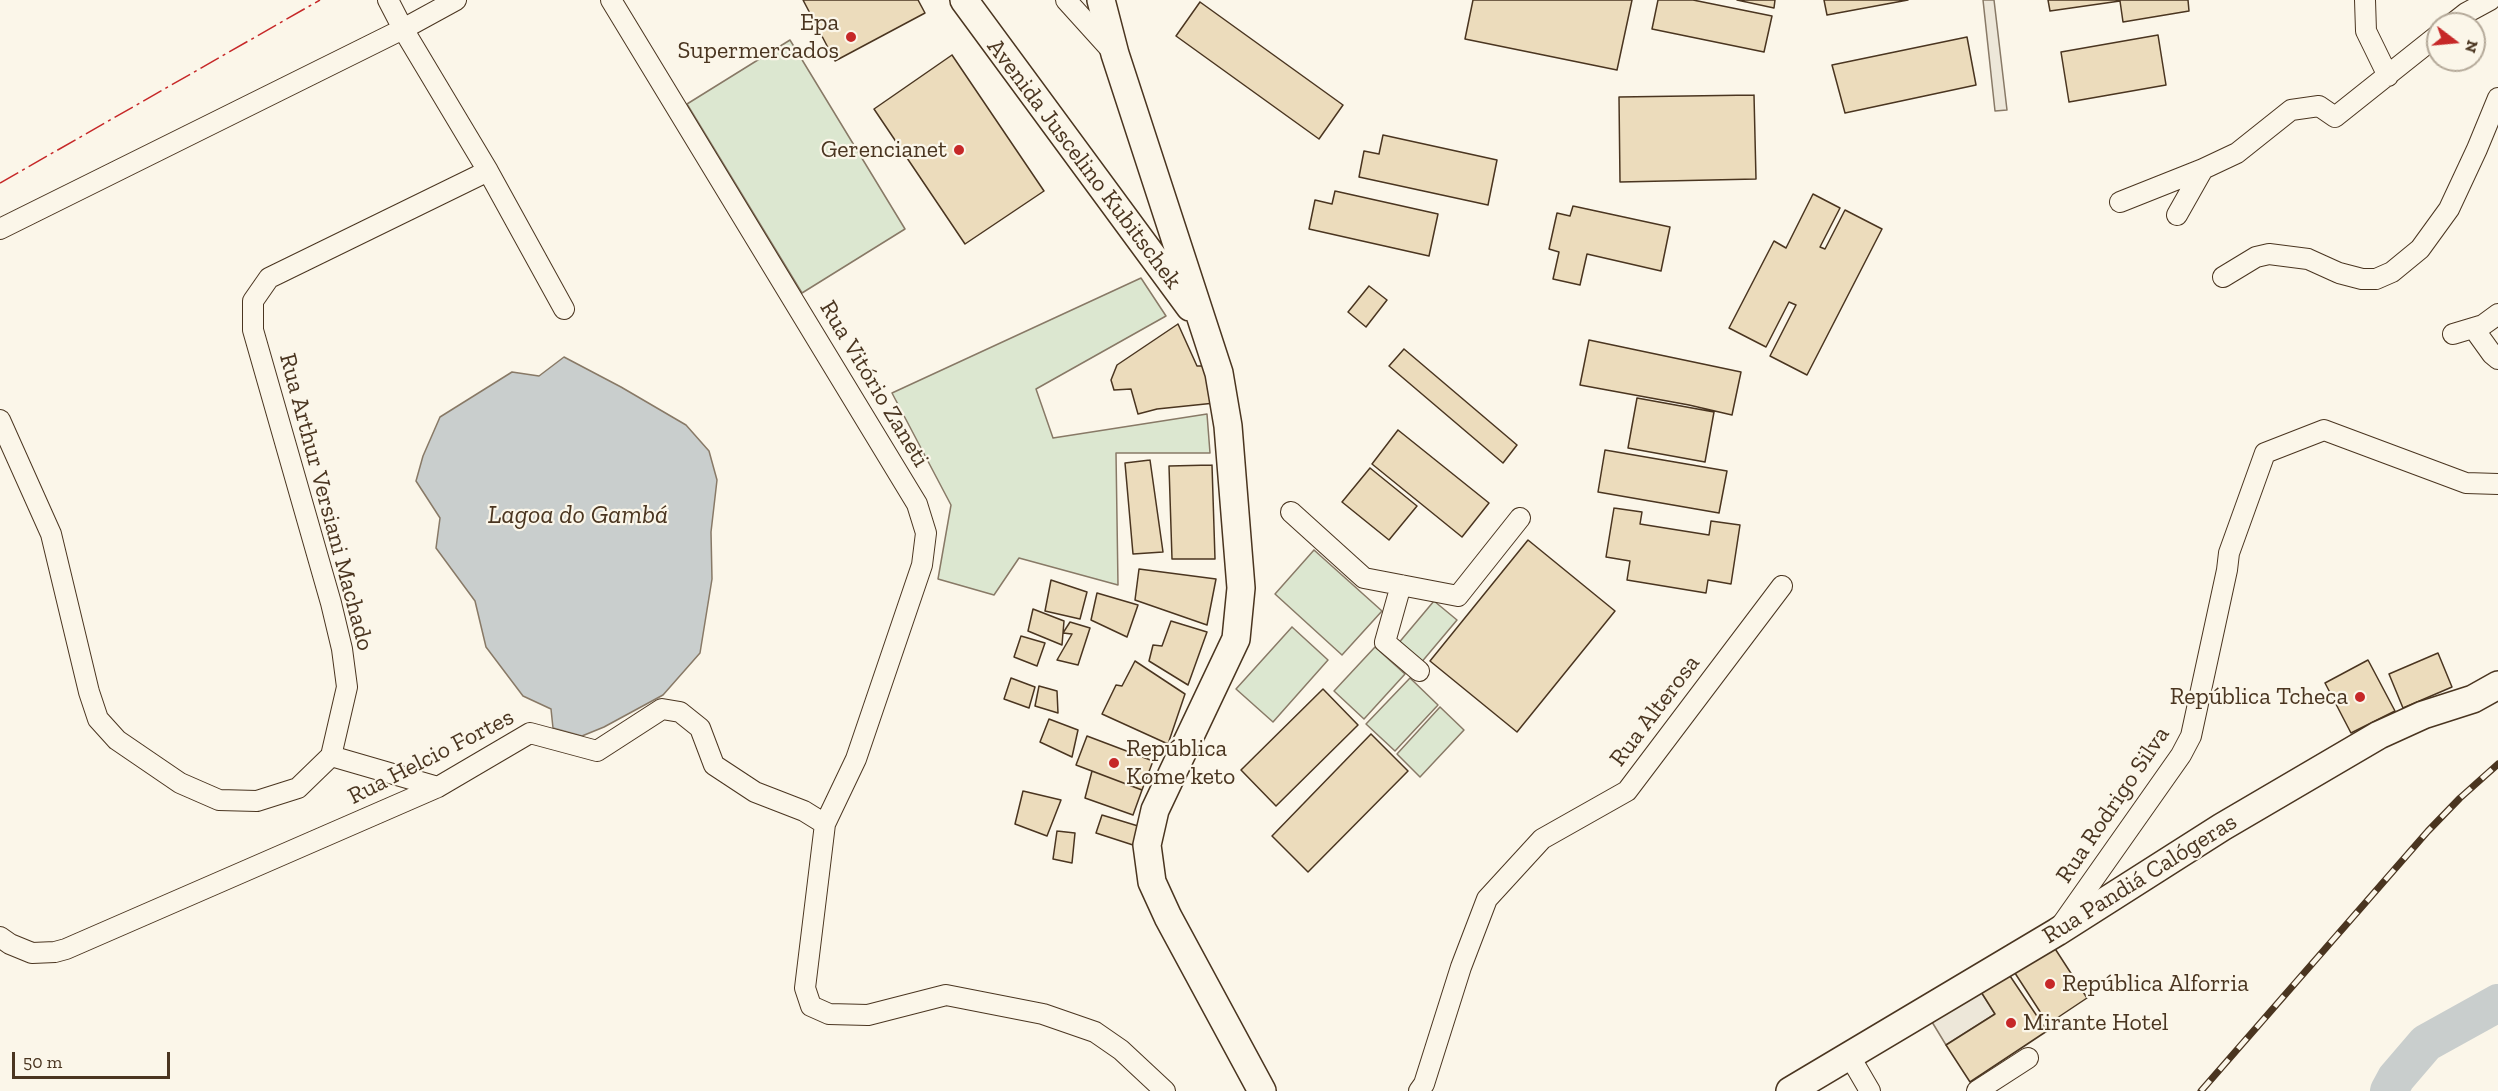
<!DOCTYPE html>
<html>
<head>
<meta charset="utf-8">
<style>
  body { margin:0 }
  #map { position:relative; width:2498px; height:1091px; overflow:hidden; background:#fbf6e9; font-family:"Zilla Slab",serif }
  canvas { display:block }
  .north { position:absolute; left:2426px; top:12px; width:60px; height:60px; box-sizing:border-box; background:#fbf6e9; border:2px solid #b4a999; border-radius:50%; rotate:106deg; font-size:16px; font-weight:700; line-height:24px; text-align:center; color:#4a3520 }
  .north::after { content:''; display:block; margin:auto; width:21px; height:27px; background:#c62828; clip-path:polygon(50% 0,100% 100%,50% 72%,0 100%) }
  .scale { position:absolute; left:12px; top:1052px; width:158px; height:27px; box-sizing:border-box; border:3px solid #4a3520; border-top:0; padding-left:8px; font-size:18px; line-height:21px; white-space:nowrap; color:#4a3520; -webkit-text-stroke:4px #fbf6e9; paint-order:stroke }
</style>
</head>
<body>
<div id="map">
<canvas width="2498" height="1091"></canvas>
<div class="north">N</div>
<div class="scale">50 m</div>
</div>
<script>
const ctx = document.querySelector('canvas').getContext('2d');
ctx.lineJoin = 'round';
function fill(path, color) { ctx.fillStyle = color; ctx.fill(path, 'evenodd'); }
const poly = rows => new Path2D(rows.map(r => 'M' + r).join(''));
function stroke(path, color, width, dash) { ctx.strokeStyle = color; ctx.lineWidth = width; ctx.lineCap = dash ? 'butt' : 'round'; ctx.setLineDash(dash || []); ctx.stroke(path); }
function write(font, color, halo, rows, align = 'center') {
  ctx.font = font + ' "Zilla Slab",serif'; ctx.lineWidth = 4.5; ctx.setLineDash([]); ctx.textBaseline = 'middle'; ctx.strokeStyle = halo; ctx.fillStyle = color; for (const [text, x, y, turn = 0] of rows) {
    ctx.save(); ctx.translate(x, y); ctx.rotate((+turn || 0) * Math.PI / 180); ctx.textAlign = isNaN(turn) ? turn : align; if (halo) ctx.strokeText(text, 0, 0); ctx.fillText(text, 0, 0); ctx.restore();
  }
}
const green = poly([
  [790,40,905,229,802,293,687,104,790,40],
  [1141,278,1166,316,1036,389,1053,438,1207,414,1210,453,1116,453,1118,585,1019,558,994,595,938,579,951,505,892,393,1141,278],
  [1314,550,1382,611,1342,655,1275,594,1314,550],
  [1434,601,1457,620,1420,664,1397,645,1434,601],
  [1292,627,1328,660,1273,722,1236,689,1292,627],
  [1375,647,1405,674,1364,719,1334,691,1375,647],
  [1410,678,1438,705,1395,751,1366,724,1410,678],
  [1440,707,1464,730,1420,777,1397,754,1440,707]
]);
const parking = poly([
  [1983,0,1994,0,2007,110,1995,111,1983,0],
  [1978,987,1995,1014,1946,1045,1929,1017,1978,987]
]);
const water = poly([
  [564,357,621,387,686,425,709,451,717,480,711,532,712,579,700,653,663,695,604,727,582,736,553,728,551,709,523,696,486,647,475,601,436,548,440,518,416,481,423,456,440,417,512,372,539,376,564,357]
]);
const river = poly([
  [2389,1091,2396,1078,2426,1043,2498,1003]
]);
const building = poly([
  [803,0,918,0,925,13,835,61,803,0],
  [1473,0,1632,0,1617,70,1465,39,1473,0],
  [1658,0,1693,0,1772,16,1764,52,1652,29,1658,0],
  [1737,0,1775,0,1774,8,1737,0],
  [1824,0,1908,0,1827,15,1824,0],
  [2048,0,2188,0,2189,11,2123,22,2120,1,2050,11,2048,0],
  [1200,2,1343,105,1319,139,1176,36,1200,2],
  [2158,35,2166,85,2069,102,2061,52,2158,35],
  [1967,37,1976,85,1845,113,1832,65,1967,37],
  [952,55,1044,191,965,244,874,109,952,55],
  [1754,95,1756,179,1620,182,1619,97,1754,95],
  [1383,135,1497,160,1488,205,1359,177,1364,151,1379,154,1383,135],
  [1335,191,1438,214,1429,256,1309,229,1315,200,1332,204,1335,191],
  [1813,194,1840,208,1820,247,1825,249,1845,210,1882,229,1807,375,1770,356,1796,305,1789,302,1766,347,1729,328,1774,241,1786,248,1813,194],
  [1573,206,1670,227,1661,271,1587,254,1580,285,1553,279,1559,252,1549,249,1557,213,1570,216,1573,206],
  [1369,286,1387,300,1366,327,1348,312,1369,286],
  [1178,324,1197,366,1206,366,1215,403,1157,409,1138,414,1131,389,1114,390,1111,380,1117,365,1178,324],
  [1589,340,1741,372,1732,415,1689,405,1580,385,1589,340],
  [1404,349,1517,445,1503,463,1389,366,1404,349],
  [1637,398,1714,412,1705,462,1628,448,1637,398],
  [1398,430,1489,503,1462,537,1372,464,1398,430],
  [1605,450,1727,471,1719,513,1598,492,1605,450],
  [1150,460,1163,552,1133,554,1125,463,1150,460],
  [1212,465,1215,559,1172,559,1169,466,1212,465],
  [1370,468,1417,506,1389,540,1342,502,1370,468],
  [1614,508,1642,512,1640,524,1709,535,1711,521,1740,525,1731,584,1708,580,1706,593,1627,580,1630,561,1606,557,1614,508],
  [1528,540,1615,611,1517,732,1430,661,1528,540],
  [1139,569,1216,579,1207,625,1135,600,1139,569],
  [1051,580,1087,592,1080,619,1045,611,1051,580],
  [1097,593,1138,605,1127,637,1091,620,1097,593],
  [1033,609,1064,621,1062,645,1028,631,1033,609],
  [1171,621,1207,632,1188,685,1149,661,1153,645,1162,646,1171,621],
  [1070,622,1090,628,1078,665,1057,660,1072,634,1063,633,1070,622],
  [1021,636,1045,643,1037,666,1014,657,1021,636],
  [2438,653,2452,687,2403,708,2389,674,2438,653],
  [2368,660,2395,711,2351,733,2325,683,2368,660],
  [1135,661,1185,694,1168,744,1102,714,1116,685,1122,686,1135,661],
  [1011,678,1035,687,1029,708,1004,699,1011,678],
  [1039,686,1057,691,1058,713,1035,706,1039,686],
  [1323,689,1358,725,1276,806,1241,770,1323,689],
  [1049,719,1078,730,1072,757,1040,742,1049,719],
  [1371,734,1408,771,1308,872,1272,836,1371,734],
  [1087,736,1153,761,1142,790,1076,765,1087,736],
  [1092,771,1142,790,1133,815,1085,798,1092,771],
  [1023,791,1061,800,1047,836,1015,824,1023,791],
  [1102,815,1138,826,1133,845,1096,833,1102,815],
  [1057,831,1075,833,1072,863,1053,859,1057,831],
  [2052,944,2087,998,2048,1024,2013,970,2052,944],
  [2006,970,2047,1031,1970,1082,1946,1045,1995,1014,1978,987,2006,970]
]);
const street = poly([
  [388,0,403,29,488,171,564,309],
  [611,0,917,504,926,533,922,565,856,759,825,824],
  [1066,0,1113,52],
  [2365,0,2366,31,2388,76],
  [2452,24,2466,13,2490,0],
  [2120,202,2203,169,2237,153,2291,110,2319,106,2335,117,2438,35],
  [2177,215,2203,169],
  [0,229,403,29,456,0],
  [2223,277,2256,257,2269,254,2308,259,2339,273,2362,279,2376,279,2392,272,2420,249,2449,209,2477,149,2498,98],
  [2474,329,2492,354,2498,359],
  [2453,334,2483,325,2498,314],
  [0,420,51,534,89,692,98,719,117,740,180,783,219,800,257,801,298,788,331,756,347,687,342,649,331,603,253,330,253,301,269,278,488,171],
  [1291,512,1364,578,1458,596,1520,518],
  [1401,585,1385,642,1419,671],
  [331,756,438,787],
  [2062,924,2181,755,2191,736,2227,570,2229,553,2265,453,2324,430,2466,483,2498,484],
  [0,937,10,944,32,953,55,952,66,949,438,787,530,733,597,751,662,709,680,712,700,728,714,765,755,792,804,811,825,824,805,988,811,1006,829,1014,868,1015,946,995,1043,1014,1095,1032,1121,1050,1165,1091],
  [1849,1055,1870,1091],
  [1419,1091,1424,1084,1461,967,1487,899,1542,839,1627,791,1782,586],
  [1977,1091,2028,1058]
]);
const secondary = poly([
  [964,0,1190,307],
  [1101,0,1115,54,1219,373,1228,426,1241,588,1236,639,1155,810,1147,845,1152,882,1168,917,1262,1091],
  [1790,1091,2057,932,2222,827,2379,735,2423,715,2473,699,2498,685]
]);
const rail = poly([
  [2201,1091,2428,831,2460,798,2498,764]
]);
const power = poly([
  [0,183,320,0]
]);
const markers = [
  [851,37,6,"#c62828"],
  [959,150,6,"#c62828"],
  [2360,697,6,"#c62828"],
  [1114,763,6,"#c62828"],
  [2050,984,6,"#c62828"],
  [2011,1023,6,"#c62828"]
];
const poiNames = [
  ["Epa",839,23],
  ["Supermercados",839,51],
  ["Gerencianet",947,150],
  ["República Tcheca",2348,697],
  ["República",1126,749,"left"],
  ["Kome keto",1126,777,"left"],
  ["República Alforria",2062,984,"left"],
  ["Mirante Hotel",2023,1023,"left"]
];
const streetNames = [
  ["Avenida Juscelino Kubitschek",1084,164,53],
  ["Rua Vitório Zaneti",874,384,59],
  ["Rua Arthur Versiani Machado",326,502,75],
  ["Rua Alterosa",1655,711,-53],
  ["Rua Helcio Fortes",431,757,-27],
  ["Rua Rodrigo Silva",2113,805,-56],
  ["Rua Pandiá Calógeras",2140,879,-32]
];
const waterNames = [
  ["Lagoa do Gambá",578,516]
];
fill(green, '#dce7d0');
stroke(green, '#887966', 1.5);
fill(parking, '#ede7d9');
stroke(parking, '#887966', 1.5);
fill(water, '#c9cecd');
stroke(water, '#887966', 1.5);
stroke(river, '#c9cecd', 38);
fill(building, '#ecdcbc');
stroke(building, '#4a3520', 1.5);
stroke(street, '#4a3520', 22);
stroke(secondary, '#4a3520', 30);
stroke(street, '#fbf6e9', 20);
stroke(secondary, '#fbf6e9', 27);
stroke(rail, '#4a3520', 7);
stroke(rail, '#fbf6e9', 4.5, [14]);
stroke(power, '#c62828', 1.5, [21, 4.5, 3, 4.5]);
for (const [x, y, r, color] of markers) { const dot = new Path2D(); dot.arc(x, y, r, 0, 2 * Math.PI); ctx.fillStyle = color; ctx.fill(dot); stroke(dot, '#fbf6e9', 2); }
write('24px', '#4a3520', '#fbf6e9', poiNames, 'right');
write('24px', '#4a3520', '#fbf6e9', streetNames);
write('italic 26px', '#4a3520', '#fbf6e9', waterNames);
</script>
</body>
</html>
